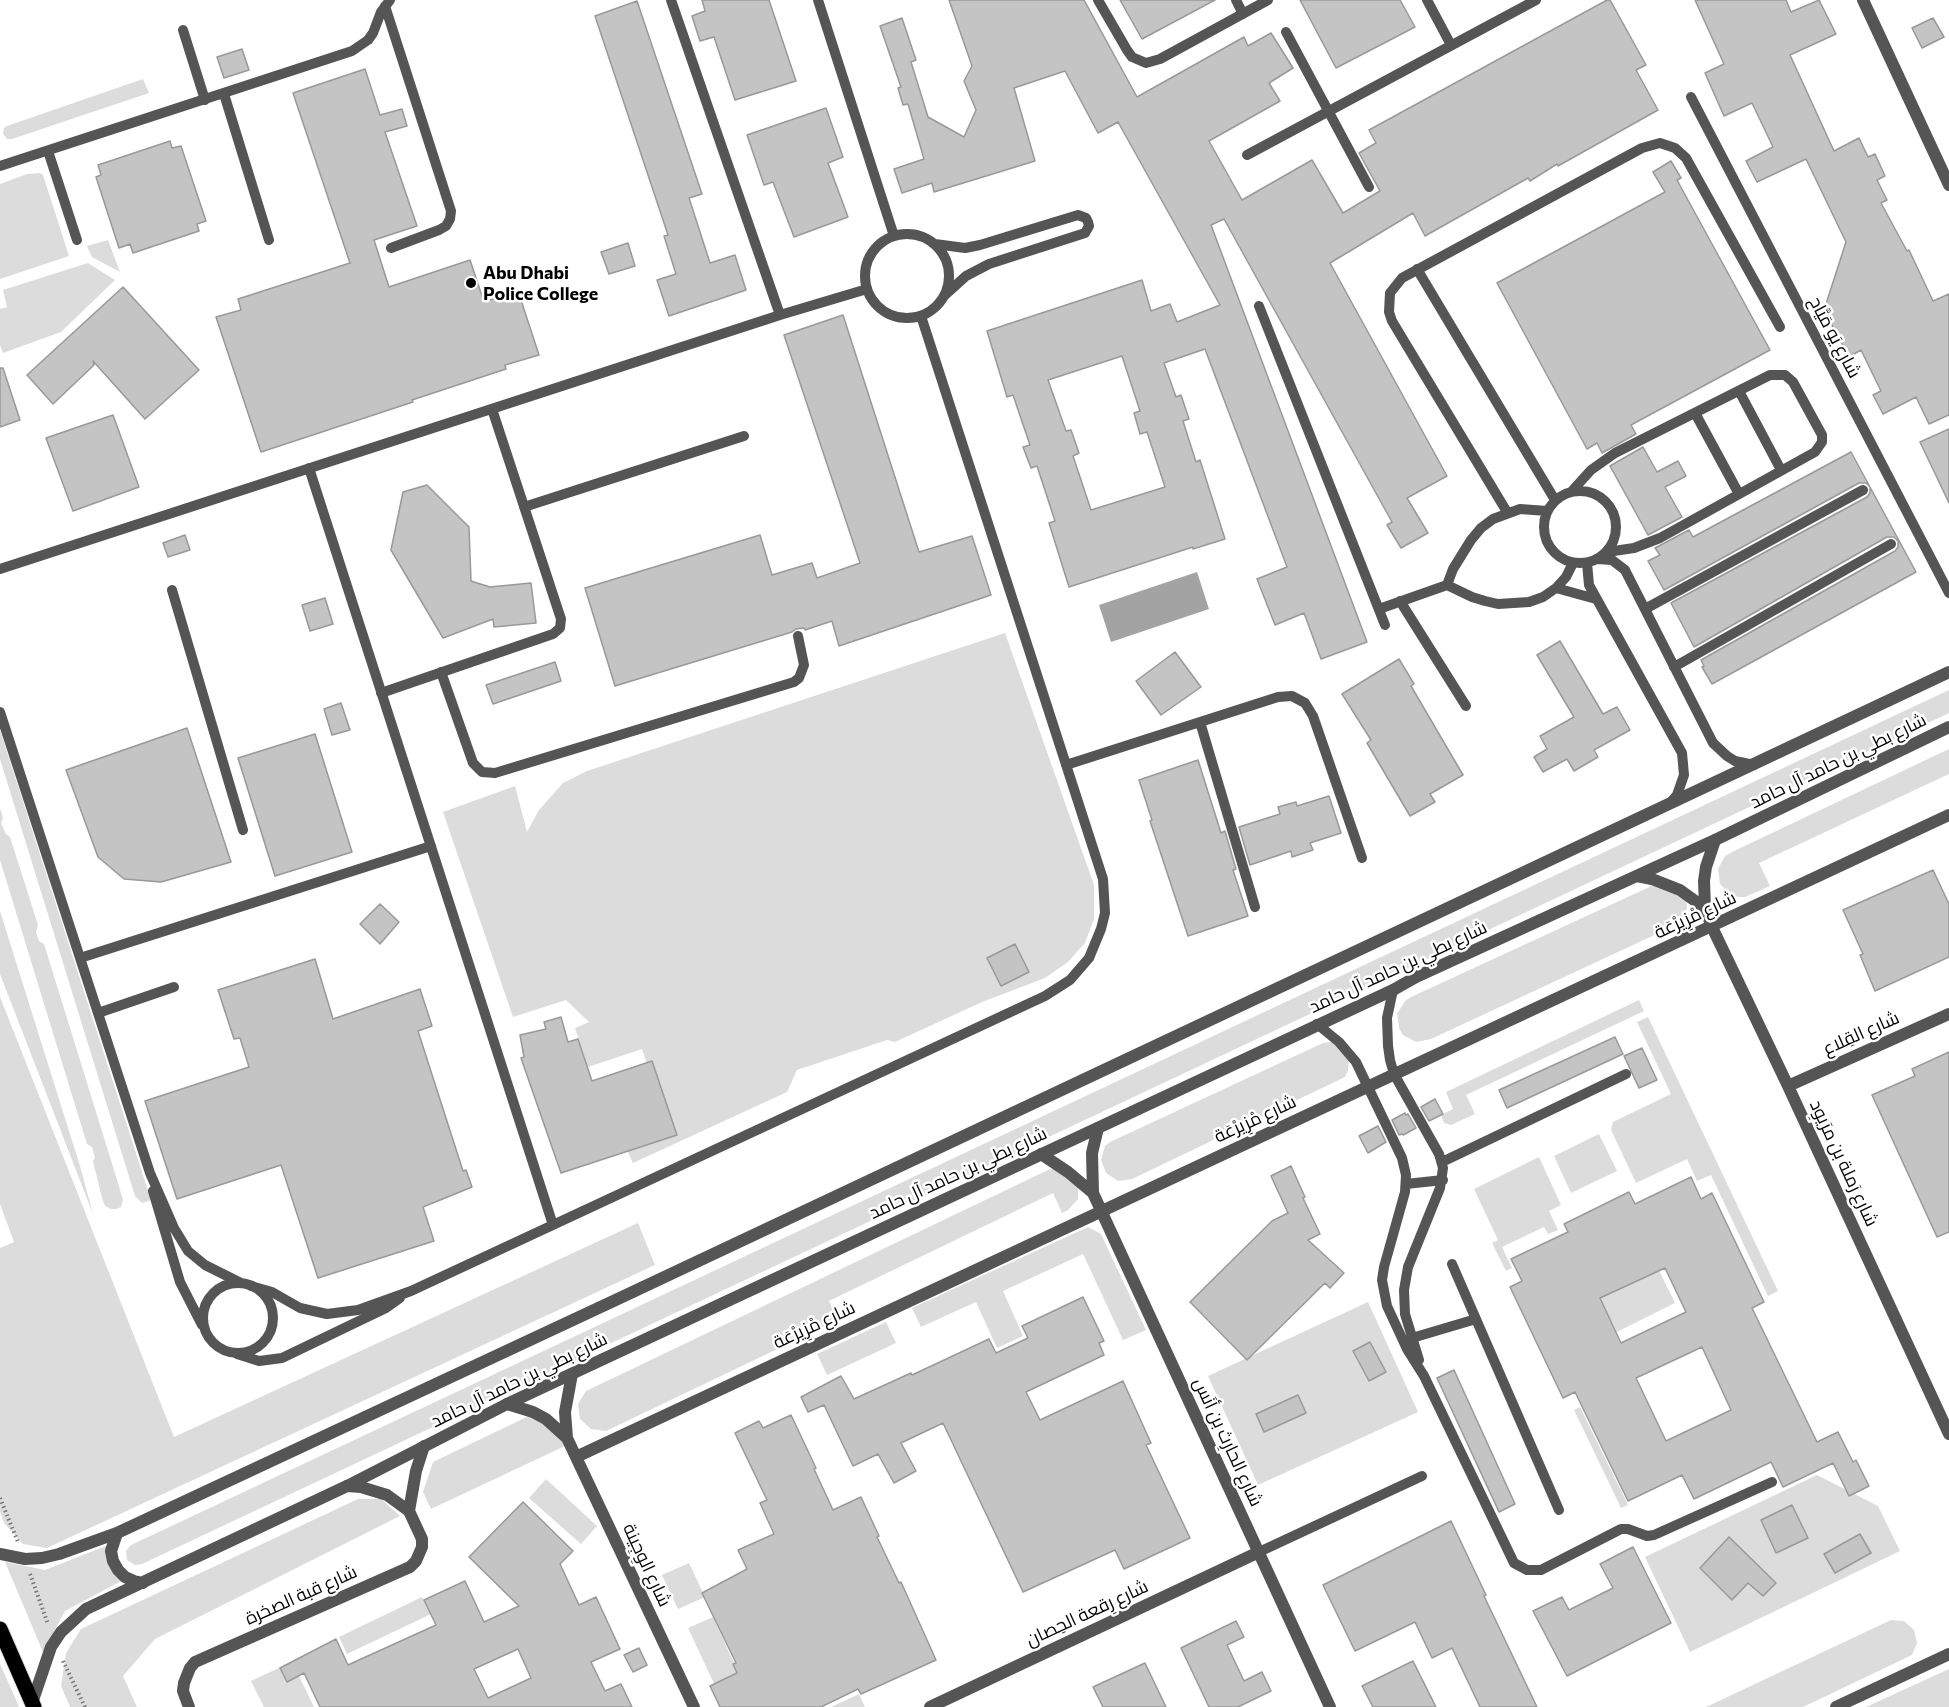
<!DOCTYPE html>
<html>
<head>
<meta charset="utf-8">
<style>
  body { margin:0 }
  canvas { display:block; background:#fff }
</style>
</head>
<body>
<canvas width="1949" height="1707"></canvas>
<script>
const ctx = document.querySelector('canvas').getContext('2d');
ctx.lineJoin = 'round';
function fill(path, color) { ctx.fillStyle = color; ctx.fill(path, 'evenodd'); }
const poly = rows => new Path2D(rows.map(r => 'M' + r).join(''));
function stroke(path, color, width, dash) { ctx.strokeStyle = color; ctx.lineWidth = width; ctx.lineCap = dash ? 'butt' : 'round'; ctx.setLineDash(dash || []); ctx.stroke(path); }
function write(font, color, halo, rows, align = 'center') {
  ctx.font = font + ' Commissioner,Cairo,sans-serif'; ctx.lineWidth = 5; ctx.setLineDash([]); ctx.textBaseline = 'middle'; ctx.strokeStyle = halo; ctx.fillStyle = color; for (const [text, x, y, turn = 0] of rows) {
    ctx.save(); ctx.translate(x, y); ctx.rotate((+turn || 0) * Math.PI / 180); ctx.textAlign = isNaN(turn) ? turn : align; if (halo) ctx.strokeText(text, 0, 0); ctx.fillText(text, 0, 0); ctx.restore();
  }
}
const green = poly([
  [143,79,149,93,12,139,7,139,3,134,4,128,7,126],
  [40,173,43,175,69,256,0,279,0,184,27,174],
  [108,240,120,272,92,257,87,246],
  [88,263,115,280,61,332,3,353,0,345,0,309,7,307,3,290],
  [1005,633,1094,885,1094,919,1085,943,1068,962,1045,978,982,1002,895,1042,887,1040,797,1070,787,1092,633,1163,623,1142,668,1127,642,1049,588,1067,575,1028,589,1022,566,1000,513,1017,443,812,515,786,527,832,539,810,563,783,587,771],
  [1949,690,1949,713,142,1564,135,1565,127,1560,126,1551,131,1545],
  [0,730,151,1200,142,1203,135,1196,0,759],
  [1949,749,1949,774,1759,863,1770,886,1745,897,1738,897,1730,894,1720,884,1718,869,1725,856,1732,852],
  [0,808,3,818,1,823,6,834,10,837,38,925,36,932,39,941,44,944,118,1183,123,1200,121,1207,116,1209,111,1209,105,1206,102,1198,93,1161,95,1158,92,1147,87,1144,0,860],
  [1658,883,1686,899,1687,907,1685,915,1676,925,1431,1039,1416,1042,1403,1035,1399,1028,1397,1014,1405,1001,1411,997],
  [0,911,80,1166,93,1214,0,974],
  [0,997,174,1437,638,1223,655,1265,47,1548,23,1544,4,1523,0,1511,0,1248,14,1242,0,1204],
  [1639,1000,1644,1011,1466,1095,1475,1114,1451,1125,1444,1123,1441,1115,1453,1109,1446,1092],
  [1648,1017,1778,1291,1768,1296,1711,1175,1697,1181,1687,1159,1636,1183,1611,1130,1613,1122,1671,1094,1637,1022],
  [1330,1042,1337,1043,1349,1058,1348,1071,1345,1077,1132,1179,1118,1181,1106,1173,1101,1160,1105,1146,1110,1142,1323,1043],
  [1599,1134,1617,1171,1571,1193,1554,1156],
  [1539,1157,1561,1205,1549,1211,1558,1230,1548,1234,1544,1227,1502,1247,1512,1268,1506,1271,1492,1243,1498,1240,1474,1189],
  [1055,1168,1078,1184,1078,1199,1068,1210,1062,1213,1053,1193,829,1301,838,1320,606,1431,591,1429,580,1419,578,1404,586,1391,1048,1170],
  [1088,1227,1101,1234,1146,1330,1123,1340,1083,1254,1003,1291,1023,1336,997,1348,976,1302,921,1327,912,1308],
  [1647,1246,1675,1303,1617,1332,1588,1273],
  [1368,1302,1418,1412,1258,1485,1208,1376],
  [886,1322,896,1343,827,1375,817,1354],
  [1580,1407,1628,1505,1621,1508,1574,1410],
  [537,1412,555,1425,565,1446,431,1509,423,1492,433,1462],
  [1817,1475,1878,1506,1900,1551,1690,1652,1645,1557],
  [546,1479,597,1526,581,1544,529,1498],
  [358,1499,381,1499,400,1516,155,1639,123,1676,137,1707,70,1707,61,1686,66,1653,81,1629],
  [111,1544,123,1580,65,1611,43,1652,5,1562,45,1570],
  [689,1563,705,1597,678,1609,662,1575],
  [422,1597,431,1614,347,1654,339,1637],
  [713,1617,754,1707,725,1707,688,1628],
  [1891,1620,1904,1621,1914,1630,1917,1643,1912,1655,1803,1707,1706,1707],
  [0,1664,13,1693,19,1707,0,1707],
  [281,1667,287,1682,299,1676,314,1707,264,1707,251,1681],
  [1949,1669,1949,1707,1866,1707],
  [859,1694,865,1707,831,1707]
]);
const water = poly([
  [1197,572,1209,609,1111,642,1099,605]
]);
const building = poly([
  [702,0,769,0,796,81,735,100,714,37,700,41,692,16,705,11,702,0],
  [949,0,1084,0,1137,97,1244,37,1248,46,1271,33,1293,68,1269,83,1280,101,1209,141,1242,200,1312,160,1343,213,1380,191,1359,153,1376,143,1369,130,1607,0,1610,0,1646,65,1636,70,1658,110,1558,166,1557,164,1530,181,1528,178,1425,236,1413,213,1330,263,1447,476,1407,498,1428,533,1401,548,1387,525,1392,522,1224,219,1211,225,1367,642,1321,659,1304,613,1275,625,1257,579,1287,567,1205,349,1164,363,1176,397,1181,395,1189,419,1183,421,1196,462,1200,460,1225,539,1193,549,1193,547,1069,587,1049,523,1055,521,1037,466,1031,468,1023,447,1030,445,1013,395,1007,397,987,331,1142,280,1151,311,1170,304,1177,322,1220,305,1118,122,1098,133,1065,71,1014,88,1035,161,934,192,932,183,902,193,894,169,924,159,908,104,903,105,898,88,901,87,880,26,902,18,916,60,911,62,928,117,964,137,976,110,964,81,972,66,949,0],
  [1122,356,1140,411,1134,413,1140,434,1147,432,1165,487,1091,510,1073,456,1079,453,1071,430,1066,431,1048,380,1122,356],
  [1120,0,1215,0,1142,39,1120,0],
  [1300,0,1400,0,1415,27,1336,68,1300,0],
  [1695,0,1786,0,1791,12,1819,0,1836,34,1790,55,1834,151,1859,138,1868,157,1875,154,1885,176,1877,180,1887,200,1881,203,1907,251,1909,250,1933,301,1949,294,1949,415,1929,424,1916,397,1883,414,1873,395,1881,391,1861,350,1849,357,1824,310,1846,242,1806,159,1757,182,1746,161,1773,147,1752,103,1724,116,1705,73,1724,64,1695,0],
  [637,1,702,194,689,198,710,263,735,255,746,290,669,316,657,280,676,274,664,236,668,235,595,16,637,1],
  [1933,18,1944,37,1922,48,1912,28,1933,18],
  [242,49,249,70,224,78,217,57,242,49],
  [365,69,380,115,402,109,407,126,385,132,417,226,374,240,389,287,470,260,484,302,518,291,539,355,505,365,506,369,412,400,413,402,261,452,216,317,241,310,238,299,350,263,293,93,365,69],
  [826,108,843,157,828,163,848,217,794,237,773,182,764,185,747,135,826,108],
  [170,141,172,148,181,146,206,221,197,224,199,231,133,253,130,244,119,248,96,177,101,175,98,165,170,141],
  [1671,161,1681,178,1677,180,1770,350,1631,425,1636,434,1602,453,1597,443,1587,449,1497,283,1665,192,1653,172,1671,161],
  [628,243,635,266,609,274,601,252,628,243],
  [123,287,199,370,145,419,93,361,94,365,53,404,27,375,123,287],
  [843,315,919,552,972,536,991,595,839,646,832,621,805,630,804,628,796,629,792,632,615,686,585,588,760,535,772,575,812,563,817,578,860,563,784,335,843,315],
  [0,368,3,368,20,420,0,427,0,368],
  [113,415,139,487,73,511,46,438,113,415],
  [1949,429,1949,503,1920,442,1949,429],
  [1643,447,1657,472,1678,461,1686,476,1665,487,1682,517,1648,535,1610,466,1643,447],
  [1851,452,1916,572,1712,684,1702,667,1704,666,1701,660,1895,551,1898,547,1898,541,1894,537,1887,537,1694,647,1671,603,1867,497,1870,493,1870,487,1866,483,1859,483,1664,590,1648,561,1660,555,1655,548,1689,530,1693,537,1851,452],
  [427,485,469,527,471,581,490,587,531,583,536,623,494,627,493,619,443,638,391,550,403,492,427,485],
  [185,535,190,550,168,557,163,543,185,535],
  [325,598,333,624,310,631,302,605,325,598],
  [1560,641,1603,714,1617,707,1630,730,1594,750,1598,757,1574,771,1567,759,1543,772,1534,757,1547,749,1540,736,1574,717,1537,655,1560,641],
  [1175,652,1201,687,1161,715,1136,681,1175,652],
  [1399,659,1414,684,1411,686,1463,775,1430,794,1435,802,1410,816,1367,743,1371,740,1342,694,1399,659],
  [555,662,561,681,493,704,486,685,555,662],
  [341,703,350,730,332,735,324,709,341,703],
  [187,728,231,862,161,882,124,879,98,857,66,770,187,728],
  [315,734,352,852,275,876,238,758,315,734],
  [1198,760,1221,833,1225,831,1236,869,1233,870,1248,916,1188,936,1150,821,1152,820,1139,780,1198,760],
  [1329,796,1341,833,1310,843,1313,850,1292,857,1291,851,1250,865,1239,827,1280,814,1278,807,1296,802,1297,806,1329,796],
  [1933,870,1949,904,1949,957,1875,991,1860,955,1863,954,1843,910,1933,870],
  [380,904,399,922,380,944,360,924,380,904],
  [1015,944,1029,972,1001,986,987,958,1015,944],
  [315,959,333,1019,420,989,432,1026,418,1031,463,1171,466,1170,472,1187,423,1207,434,1241,318,1278,281,1165,177,1199,145,1101,249,1067,240,1038,234,1039,218,990,315,959],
  [561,1017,568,1042,578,1039,592,1081,652,1061,677,1135,561,1173,521,1058,524,1057,520,1035,546,1029,544,1022,561,1017],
  [1615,1037,1623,1054,1507,1108,1499,1090,1615,1037],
  [1642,1048,1657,1080,1639,1088,1624,1056,1642,1048],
  [1949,1052,1949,1232,1937,1237,1872,1095,1915,1076,1912,1069,1949,1052],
  [1435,1099,1443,1114,1429,1121,1421,1107,1435,1099],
  [1405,1113,1406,1115,1408,1114,1416,1128,1403,1135,1402,1134,1399,1135,1392,1120,1405,1113],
  [1378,1126,1386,1142,1368,1153,1359,1136,1378,1126],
  [1291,1166,1305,1197,1303,1198,1320,1234,1308,1240,1344,1273,1330,1288,1325,1283,1247,1360,1190,1302,1272,1221,1288,1213,1271,1176,1291,1166],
  [1691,1177,1701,1199,1712,1193,1764,1302,1752,1308,1817,1442,1838,1432,1853,1462,1856,1460,1869,1486,1849,1496,1833,1463,1783,1487,1771,1462,1694,1499,1682,1475,1628,1501,1575,1392,1563,1398,1510,1287,1522,1281,1511,1259,1568,1232,1564,1224,1629,1192,1635,1204,1691,1177],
  [1665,1268,1686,1312,1621,1343,1600,1298,1665,1268],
  [1702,1347,1731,1410,1666,1441,1636,1378,1702,1347],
  [1083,1297,1104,1341,1099,1343,1104,1355,1026,1392,1040,1420,1123,1381,1151,1443,1146,1445,1190,1538,1124,1569,1115,1550,1023,1592,943,1423,901,1443,916,1471,894,1483,878,1454,853,1466,824,1405,808,1412,801,1397,841,1376,854,1399,911,1373,912,1375,989,1339,996,1353,1028,1338,1022,1326,1083,1297],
  [1370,1342,1386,1372,1369,1381,1353,1351,1370,1342],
  [1454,1370,1515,1504,1499,1512,1437,1378,1454,1370],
  [1298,1395,1306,1413,1264,1432,1256,1414,1298,1395],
  [791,1415,816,1468,814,1469,833,1510,861,1497,879,1536,877,1537,899,1583,901,1582,936,1660,861,1694,858,1689,821,1707,720,1707,710,1686,737,1673,733,1664,736,1663,702,1593,747,1569,738,1550,774,1534,760,1503,767,1500,735,1433,759,1421,763,1428,791,1415],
  [523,1502,573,1551,560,1564,579,1605,596,1597,620,1649,591,1662,605,1691,621,1684,632,1707,320,1707,304,1673,287,1682,280,1668,336,1639,348,1665,436,1625,424,1600,465,1581,484,1622,519,1606,469,1557,523,1502],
  [518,1649,531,1678,488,1698,474,1669,518,1649],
  [1792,1505,1808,1538,1776,1553,1761,1520,1792,1505],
  [1451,1521,1486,1595,1484,1596,1537,1707,1480,1707,1452,1648,1432,1658,1415,1622,1355,1651,1323,1585,1451,1521],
  [1860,1534,1871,1553,1835,1573,1824,1554,1860,1534],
  [1729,1537,1776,1583,1763,1596,1748,1583,1732,1600,1700,1568,1729,1537],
  [1633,1547,1671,1623,1567,1676,1533,1611,1562,1597,1569,1610,1613,1588,1600,1564,1633,1547],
  [1236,1621,1244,1637,1227,1645,1244,1681,1262,1672,1271,1691,1238,1707,1209,1707,1181,1648,1236,1621],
  [639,1648,647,1665,633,1672,624,1655,639,1648],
  [1413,1661,1436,1707,1373,1707,1362,1686,1413,1661],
  [1145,1663,1166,1707,1103,1707,1093,1687,1145,1663]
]);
const path = poly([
  [0,1498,18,1542],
  [30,1574,48,1624],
  [63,1661,85,1707]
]);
const service = poly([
  [671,0,780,315],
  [818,0,894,236],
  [1098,0,1127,50,1132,57,1146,63,1160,59,1268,0],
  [1236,0,1243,14],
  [1427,0,1451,45],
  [385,6,451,211,450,219,446,226,439,230,391,248],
  [183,30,205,100],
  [1286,32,1369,187],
  [224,94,269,240],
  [1691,97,1949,593],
  [48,151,77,240],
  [1247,155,1536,0],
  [0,166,352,51,368,40,373,33,381,12,390,0],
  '865 276a42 42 0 1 1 84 0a42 42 0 1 1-84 0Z',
  [935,244,965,248,980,245,1078,215,1086,218,1088,222,1089,226,1085,233,989,264,966,276,945,295],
  [1417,269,1555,500],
  [1259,306,1385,625],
  [1739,391,1781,470],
  [1695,413,1739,494],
  [309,468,553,1225],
  '1544 527a36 36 0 1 1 72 0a36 36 0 1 1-72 0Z',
  [1572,491,1591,470,1615,453,1770,375,1785,375,1793,382,1822,435,1822,442,1815,452,1660,538,1634,548,1607,552],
  [524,507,744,436],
  [1507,512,1392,321,1389,312,1390,293,1402,278,1642,148,1660,143,1675,148,1686,158,1780,327],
  [1597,559,1612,560,1625,570,1713,743,1727,756,1735,761,1754,765],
  [1587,563,1589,585,1682,753,1684,775,1677,795,1670,803],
  [0,569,780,315,867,289],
  [1447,585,1453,569,1471,540,1481,528,1493,519,1520,509,1547,511],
  [1556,588,1596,599],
  [172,590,243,830],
  [1400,601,1466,706],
  [1379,609,1447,585,1472,597,1485,601,1498,604,1529,602,1543,597,1556,588,1566,577,1573,563],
  [1645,609,1863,490],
  [1674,667,1891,544],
  [441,672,473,763,482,772,495,773,794,682,799,678,804,665,798,636],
  [381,693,553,634,560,628,561,619,492,409],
  [0,712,150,1173,174,1228,188,1251,205,1265,241,1283],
  [1200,722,1255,907],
  [1066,765,1278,697,1292,696,1305,703,1313,716,1362,858],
  [80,958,431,846],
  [1393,990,1387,1018,1388,1046,1390,1060,1394,1074,1439,1154,1443,1168,1440,1188,1408,1267,1404,1290,1405,1314,1419,1360],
  [98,1013,174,987],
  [1317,1024,1339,1042,1356,1062,1402,1158,1406,1175,1405,1192,1384,1267,1382,1280,1387,1306,1407,1349,1424,1376,1514,1563,1527,1570,1541,1570,1621,1529,1628,1529,1647,1536,1654,1535,1772,1482],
  [1442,1162,1626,1074],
  [1406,1184,1443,1180],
  [153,1191,180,1282,202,1325],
  [1452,1264,1559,1510],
  '203 1318a35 35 0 1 1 70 0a35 35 0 1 1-70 0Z',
  [251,1286,272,1292,300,1308,327,1314,358,1310,411,1291,1045,996,1070,980,1089,958,1101,929,1105,913,1103,879,921,316],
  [1412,1338,1476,1319],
  [237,1354,259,1361,282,1358,386,1308,400,1298],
  [1259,1552,1422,1476]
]);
const minor = poly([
  [1863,0,1949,185],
  [1715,840,1706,867,1704,881,1705,908,1712,927,1788,1086,1949,1434],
  [1637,876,1652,879,1680,890,1705,908],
  [1788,1086,1949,1014],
  [1098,1128,1092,1153,1093,1193,1330,1707],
  [1041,1154,1068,1172,1093,1193],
  [572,1374,565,1412,567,1438,694,1707],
  [507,1404,533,1412,546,1419,567,1438],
  [576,1457,1949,815],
  [409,1511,416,1471,424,1446],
  [189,1707,183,1691,184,1683,190,1668,195,1662,410,1567,416,1561,422,1547,422,1539,409,1511,387,1495,361,1487,347,1486],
  [930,1707,1259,1552],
  [1836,1707,1949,1654]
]);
const tertiary = poly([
  [117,1533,111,1551,113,1561,118,1570,125,1577,134,1581,143,1583],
  [0,1554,25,1559,42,1558,59,1554,117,1533,622,1297,1949,672],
  [32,1703,51,1647,61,1632,86,1609,347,1486,507,1404,1393,990,1416,977,1715,840,1949,727]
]);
const primary = poly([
  [0,1629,34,1707]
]);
const markers = [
  [471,283,6,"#000"]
];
const poiNames = [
  ["Abu Dhabi",483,273],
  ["Police College",483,294]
];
const streetNames = [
  ["شارع يَو مَيَّاح",1835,337,62],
  ["شارع بطي بن حامد آل حامد",1838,761,-26],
  ["شارع مْزِيرْعَة",1695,915,-25],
  ["شارع بطي بن حامد آل حامد",1398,967,-25],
  ["شارع القِلاع",1861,1033,-24],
  ["شارع مْزِيرْعَة",1255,1119,-25],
  ["شارع رَملة بن مرَيوِد",1844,1163,65],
  ["شارع بطي بن حامد آل حامد",958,1173,-25],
  ["شارع مْزِيرْعَة",814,1325,-25],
  ["شارع بطي بن حامد آل حامد",519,1380,-26],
  ["شارع الحارِث بن أنَس",1228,1442,65],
  ["شارع الوِجِينة",647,1565,65],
  ["شارع قبة الصخرة",301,1595,-24],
  ["شارع رِقعة الحِصان",1087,1613,-25]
];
fill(green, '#dcdcdc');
fill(water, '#a3a3a3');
fill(building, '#c4c4c4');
stroke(building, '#999', 1.5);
stroke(primary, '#dbdbdb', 17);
stroke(path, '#777', 4, [1.5, 3]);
stroke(service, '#555', 10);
stroke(minor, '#555', 12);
stroke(tertiary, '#555', 12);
stroke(primary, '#000', 15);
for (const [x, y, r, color] of markers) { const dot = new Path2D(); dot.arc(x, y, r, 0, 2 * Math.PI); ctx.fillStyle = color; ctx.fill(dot); stroke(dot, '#fff', 2); }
write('bold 18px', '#000', '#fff', poiNames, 'left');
write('18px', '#000', '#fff', streetNames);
</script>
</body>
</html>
